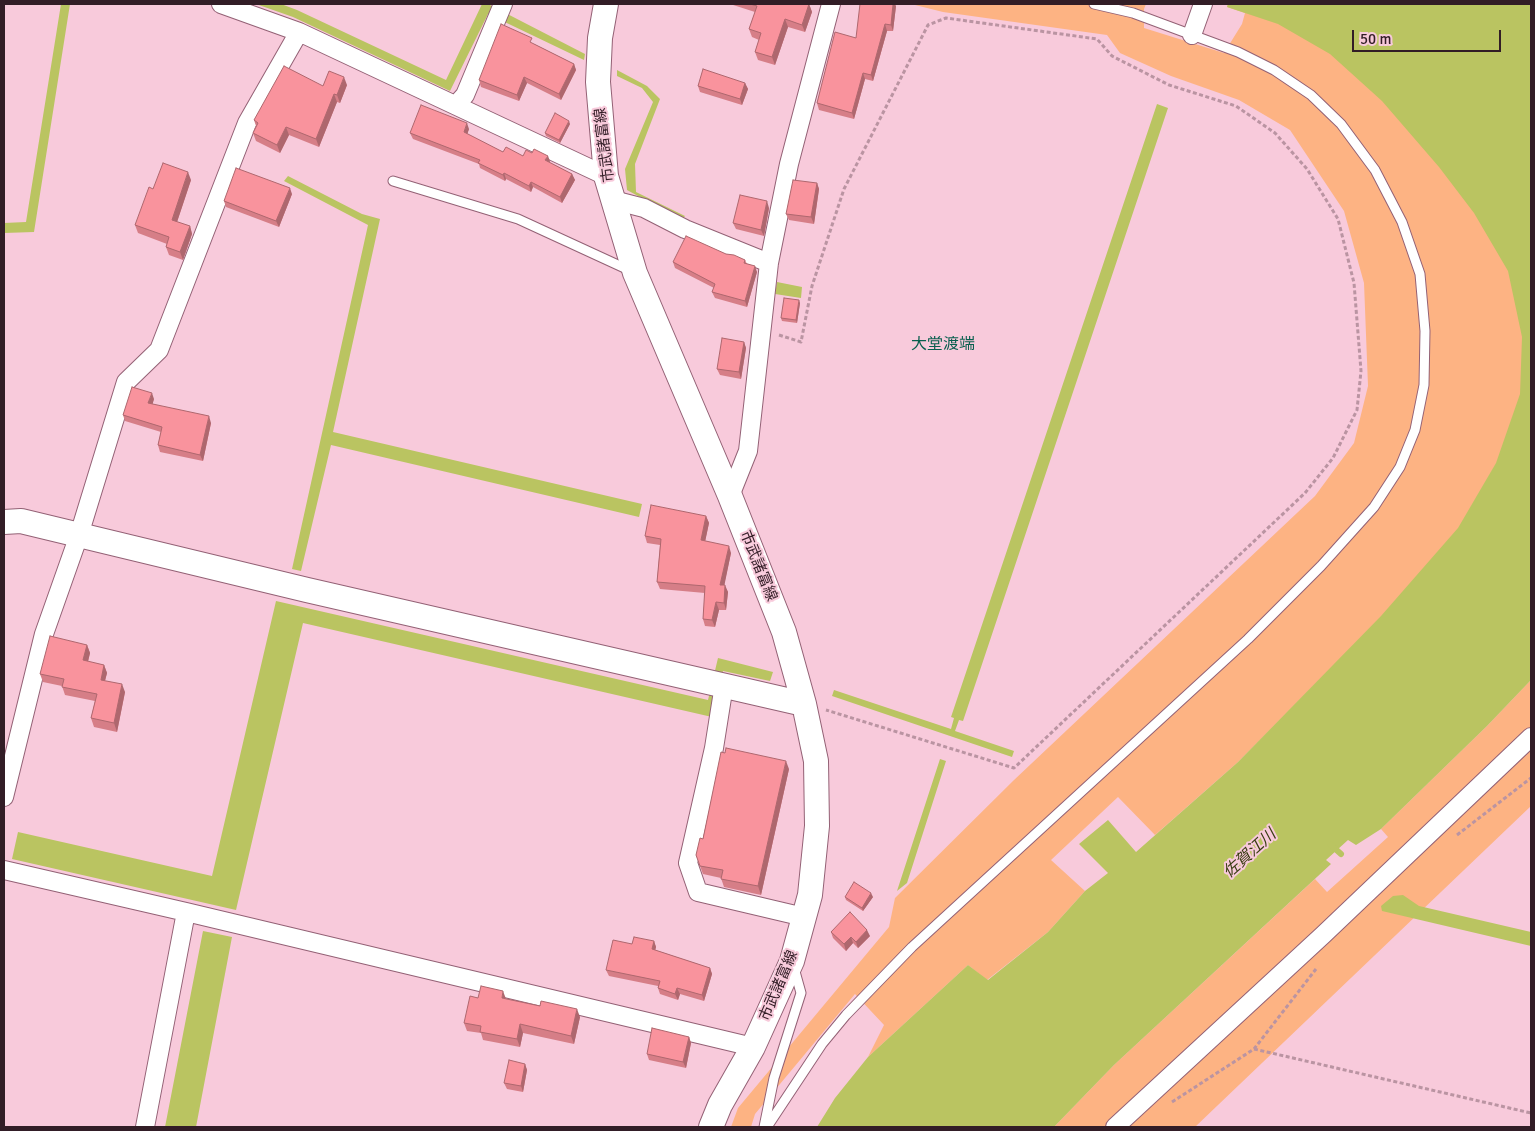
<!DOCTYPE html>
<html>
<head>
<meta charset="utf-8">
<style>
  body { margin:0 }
  #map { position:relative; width:1535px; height:1131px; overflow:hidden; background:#f8cadb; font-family:Signika,sans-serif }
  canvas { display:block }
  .frame { position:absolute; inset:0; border:5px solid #321d26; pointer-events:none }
  .scale { position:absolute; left:1352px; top:30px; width:149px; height:22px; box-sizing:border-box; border:2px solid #321d26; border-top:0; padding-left:6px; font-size:15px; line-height:18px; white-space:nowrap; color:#321d26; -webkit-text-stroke:4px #f8cadb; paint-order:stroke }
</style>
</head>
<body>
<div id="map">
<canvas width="1535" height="1131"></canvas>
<div class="frame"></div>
<div class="scale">50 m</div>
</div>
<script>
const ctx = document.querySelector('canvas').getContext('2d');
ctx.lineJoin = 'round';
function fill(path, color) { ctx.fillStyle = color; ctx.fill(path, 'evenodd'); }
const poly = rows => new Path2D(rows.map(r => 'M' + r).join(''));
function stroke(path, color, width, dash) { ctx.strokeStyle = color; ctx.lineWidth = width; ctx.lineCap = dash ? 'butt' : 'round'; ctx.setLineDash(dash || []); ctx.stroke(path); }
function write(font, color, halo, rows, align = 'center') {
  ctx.font = font + ' Signika,"Noto Sans JP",sans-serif'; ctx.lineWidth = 4; ctx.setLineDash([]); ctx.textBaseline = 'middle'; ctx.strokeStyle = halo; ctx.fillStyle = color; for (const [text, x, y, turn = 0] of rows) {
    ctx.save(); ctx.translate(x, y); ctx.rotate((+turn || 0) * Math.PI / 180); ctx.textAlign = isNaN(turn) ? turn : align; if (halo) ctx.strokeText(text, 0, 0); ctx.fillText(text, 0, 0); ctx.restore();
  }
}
const green = poly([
  [911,4,1146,4,1144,9,1144,28,1224,53,1242,24,1245,13,1227,7,1228,4,1346,32,1531,288,1529,407,1444,554,1238,762,1155,835,1118,797,1051,860,1085,891,1048,932,987,980,968,965,868,1057,884,1025,855,994,755,1114,751,1127,731,1127,738,1108,889,927,895,898,1014,780,1315,496,1354,443,1368,386,1364,283,1344,211,1290,130,1239,100,1171,76,1120,53,1107,35,943,12],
  [1531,680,1531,806,1195,1127,1054,1127,1114,1065,1315,879,1327,892,1388,837,1381,829,1487,726]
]);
const water = poly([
  [61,4,70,4,34,232,4,233,4,223,26,222],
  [256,4,281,4,297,10,446,80,482,4,488,4,585,54,584,60,488,14,450,91,293,17],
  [1228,4,1531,4,1531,680,1487,726,1381,829,1356,845,1348,840,1326,860,1331,864,1114,1065,1054,1127,817,1127,835,1098,868,1057,968,965,988,980,1048,932,1085,891,1108,873,1079,844,1108,820,1136,852,1238,762,1381,616,1458,528,1496,463,1520,394,1522,337,1508,271,1474,213,1439,167,1382,101,1330,54,1278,24,1227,7],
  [617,70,647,86,660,99,635,164,636,192,685,216,682,220,627,190,625,169,653,102,642,88,617,76],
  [1157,104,1168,108,963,721,959,720,955,731,1014,751,1012,757,832,696,834,690,951,729,954,718,951,717],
  [288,176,362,214,380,219,333,432,642,504,639,517,331,445,301,571,292,569,368,225,284,181],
  [777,282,802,287,801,298,775,294],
  [276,601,708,700,718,658,773,672,770,681,723,671,712,717,303,623,236,910,12,859,18,832,212,876],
  [940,759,946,761,907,883,897,891],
  [1403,895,1419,906,1531,932,1531,946,1382,911,1381,906,1393,896],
  [203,931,232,937,196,1127,165,1127]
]);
const stream = poly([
  [1331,845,1341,854]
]);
const path = poly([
  [779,335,801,342,812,286,844,189,928,25,946,18,1097,39,1112,56,1169,85,1236,106,1275,133,1307,169,1338,219,1354,283,1361,371,1357,410,1333,458,1305,493,1014,768,826,710],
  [1457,835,1531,778],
  [1254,1049,1531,1113],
  [1172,1102,1254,1049,1316,969]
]);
const lane = poly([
  [393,181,518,219,631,271],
  [764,1127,774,1078,801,993,794,968],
  [767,1127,822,1044,846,1015,912,947,1248,639,1321,566,1374,507,1400,467,1415,430,1424,385,1425,331,1420,274,1402,222,1375,170,1341,124,1311,95,1274,70,1238,52,1133,13,1094,4]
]);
const street = poly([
  [221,4,299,32,606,176],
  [1192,35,1203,4],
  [456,105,465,95,503,4],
  [613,200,644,208,685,229,769,263],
  [730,496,748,451,769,263,789,164,831,4],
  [724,685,714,748,688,863,698,892,804,917],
  [4,797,44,634,79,535,126,382,159,350,247,123,299,32],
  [4,870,186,912,753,1047],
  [145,1127,186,912],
  [1115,1127,1323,935,1531,737]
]);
const secondary = poly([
  [606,4,600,38,598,82,606,176,635,273,730,496,784,632,804,704,816,761,817,826,810,895,792,961,753,1047,720,1105,711,1127],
  [4,522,21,521,307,590,804,704]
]);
const wall = poly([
  [730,4,809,4,812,12,805,32,788,27,775,65,758,60,755,52,759,40,752,37,749,29,755,12],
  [896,6,893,31,887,31,873,81,865,79,854,119,819,110,817,103,856,38],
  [534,44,574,64,576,70,561,100,527,83,519,101,481,87,479,80],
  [745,83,748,89,742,105,700,92,698,86],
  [347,85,340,103,337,102,319,147,289,135,280,153,256,141,253,133,256,126,254,120,323,86],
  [570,124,560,143,546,136,545,133],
  [469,129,467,134,503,152,550,161,549,162,572,174,575,180,562,203,533,187,531,192,506,179,505,181,480,168,479,164,413,139,410,133],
  [191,180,177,222,190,226,192,234,183,260,169,255,166,247,167,244,138,233,135,225,153,189],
  [817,183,819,189,814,224,789,220,786,214],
  [292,194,279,227,226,207,224,201],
  [769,208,764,236,736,229,733,223],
  [726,254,745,260,747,264,757,272,747,307,715,298,712,292,714,288,675,268,673,262],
  [800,303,797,323,782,321,781,318],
  [744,342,746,348,741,379,720,375,717,369],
  [154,399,152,404,211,423,203,461,160,452,158,445,161,432,125,421,123,415],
  [706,516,709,523,705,541,731,553,724,585,728,592,726,610,719,610,715,627,705,626,703,619,705,593,660,589,657,582,660,545,647,543,645,536],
  [87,645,90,653,88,662,104,665,107,673,105,681,125,692,117,732,94,727,91,718,95,701,65,695,62,686,43,682,40,674],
  [789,769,761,895,724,887,721,878,703,874,696,855,703,839],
  [845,897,873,897,863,911,846,900],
  [831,932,870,936,858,948,853,943,846,951,833,938],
  [654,941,656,947,655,950,710,968,712,974,704,1001,680,994,678,1000,660,994,658,988,658,986,609,976,606,970,632,944],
  [478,998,506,999,580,1017,574,1044,523,1033,520,1047,483,1040,481,1033,467,1031,464,1023],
  [689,1037,691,1043,686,1068,649,1060,647,1054],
  [525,1064,527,1070,523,1092,507,1089,504,1083]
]);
const shadedWall = poly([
  [809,4,812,12,805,32,802,25],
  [893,4,895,4,896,6,893,31,891,25],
  [785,19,788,27,775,65,772,57],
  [885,24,887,31,873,81,871,75],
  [574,64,576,70,561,100,559,94],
  [863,73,865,79,854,119,852,113],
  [344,77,347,85,340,103,337,95],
  [524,77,527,83,519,101,517,95],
  [745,83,748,89,742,105,740,99],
  [334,94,337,102,319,147,316,139],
  [569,121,570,124,560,143,559,140],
  [467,123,469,129,466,138,464,132],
  [286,127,289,135,280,153,277,145],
  [548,156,550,161,548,166,545,160],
  [188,172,191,180,175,228,172,220],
  [504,173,506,179,505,181,503,175],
  [572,174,575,180,562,203,560,197],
  [531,182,533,187,531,192,529,186],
  [817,183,819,189,814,224,811,217],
  [290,188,292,194,279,227,276,221],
  [767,201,769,208,764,236,761,230],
  [190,226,192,234,183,260,180,252],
  [755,266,757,272,747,307,745,301],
  [799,300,800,303,797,323,796,320],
  [744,342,746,348,741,379,739,372],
  [152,393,154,399,151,410,148,403],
  [209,416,211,423,203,461,200,455],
  [706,516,709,523,704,547,701,540],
  [729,546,731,553,723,592,720,585],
  [725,585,728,592,726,610,724,603],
  [716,602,719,610,715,627,712,620],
  [87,645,90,653,86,669,83,660],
  [104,665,107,673,103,688,101,680],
  [122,684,125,692,117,732,114,723],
  [786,761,789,769,761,895,758,886],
  [871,893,873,897,863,911,862,908],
  [867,930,870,936,858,948,856,942],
  [851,937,853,943,846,951,844,944],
  [654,941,656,947,654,955,652,949],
  [710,968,712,974,704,1001,702,995],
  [677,988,680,994,678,1000,675,994],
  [503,991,506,999,502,998],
  [577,1009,580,1017,574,1044,571,1036],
  [520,1024,523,1033,520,1047,517,1039],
  [689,1037,691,1043,686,1068,683,1062],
  [525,1064,527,1070,523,1092,521,1086]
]);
const building = poly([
  [750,4,809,4,802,25,785,19,772,57,755,52,761,33,749,29,757,6,750,4],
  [860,4,893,4,891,25,885,24,871,75,863,73,852,113,817,103,835,32,856,38,860,4],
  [501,24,532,38,530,42,574,64,559,94,524,77,517,95,479,80,501,24],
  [284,66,323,86,329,71,344,77,337,95,334,94,316,139,286,127,277,145,253,133,258,123,254,120,284,66],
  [703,69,745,83,740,99,698,86,703,69],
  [421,105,467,123,464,132,503,152,506,147,523,156,526,150,532,153,534,149,548,156,545,160,572,174,560,197,531,182,529,186,504,173,503,175,478,163,480,160,410,133,421,105],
  [555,113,569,121,559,140,545,133,555,113],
  [163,163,188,172,172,220,190,226,180,252,166,247,169,237,135,225,149,187,153,189,163,163],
  [236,168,290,188,276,221,224,201,236,168],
  [793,180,817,183,811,217,786,214,793,180],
  [740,195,767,201,761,230,733,223,740,195],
  [686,236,726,254,734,255,745,260,744,263,755,266,745,301,712,292,715,284,673,262,686,236],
  [784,298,799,300,796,320,781,318,784,298],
  [722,338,744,342,739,372,717,369,722,338],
  [132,387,152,393,148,403,209,416,200,455,158,445,162,427,123,415,132,387],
  [651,505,706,516,701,540,729,546,720,585,725,585,724,603,716,602,712,620,703,619,705,586,657,582,661,539,645,536,651,505],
  [50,636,87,645,83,660,104,665,101,680,122,684,114,723,91,718,97,694,62,687,64,679,40,674,50,636],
  [726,748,786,761,758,886,721,879,723,870,700,866,696,855,700,838,703,839,721,752,725,753,726,748],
  [854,882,871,893,862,908,845,897,854,882],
  [850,912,867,930,856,942,851,937,844,944,831,932,850,912],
  [634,937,654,941,652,949,710,968,702,995,677,988,675,994,658,988,660,981,606,970,613,940,632,944,634,937],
  [481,986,503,991,502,998,540,1006,541,1001,577,1009,571,1036,520,1024,517,1039,480,1032,481,1026,464,1023,470,996,478,998,481,986],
  [652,1028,689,1037,683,1062,647,1054,652,1028],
  [509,1060,525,1064,521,1086,504,1083,509,1060]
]);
const streetNames = [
  ["市武諸富線",605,145,-97],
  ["市武諸富線",758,566,68],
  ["市武諸富線",779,986,-67]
];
const neighbourhoodNames = [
  ["大堂渡端",943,345]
];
const waterNames = [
  ["佐賀江川",1250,854,-42]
];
fill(green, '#fdb383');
fill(water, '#bac461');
stroke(stream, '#bac461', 6);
stroke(lane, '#936175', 11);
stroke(street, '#936175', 20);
stroke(secondary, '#936175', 26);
stroke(path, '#ba94a2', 3, [4, 2.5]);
stroke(lane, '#fff', 9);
stroke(street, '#fff', 18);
stroke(secondary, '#fff', 24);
fill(wall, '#d67e87');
fill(shadedWall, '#ae676e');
fill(building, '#f9939d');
stroke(building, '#ae676e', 1);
write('15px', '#321d26', '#f8cadb', streetNames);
write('16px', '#095f4e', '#f8cadb', neighbourhoodNames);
write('italic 16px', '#393d13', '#f8cadb', waterNames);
</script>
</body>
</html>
